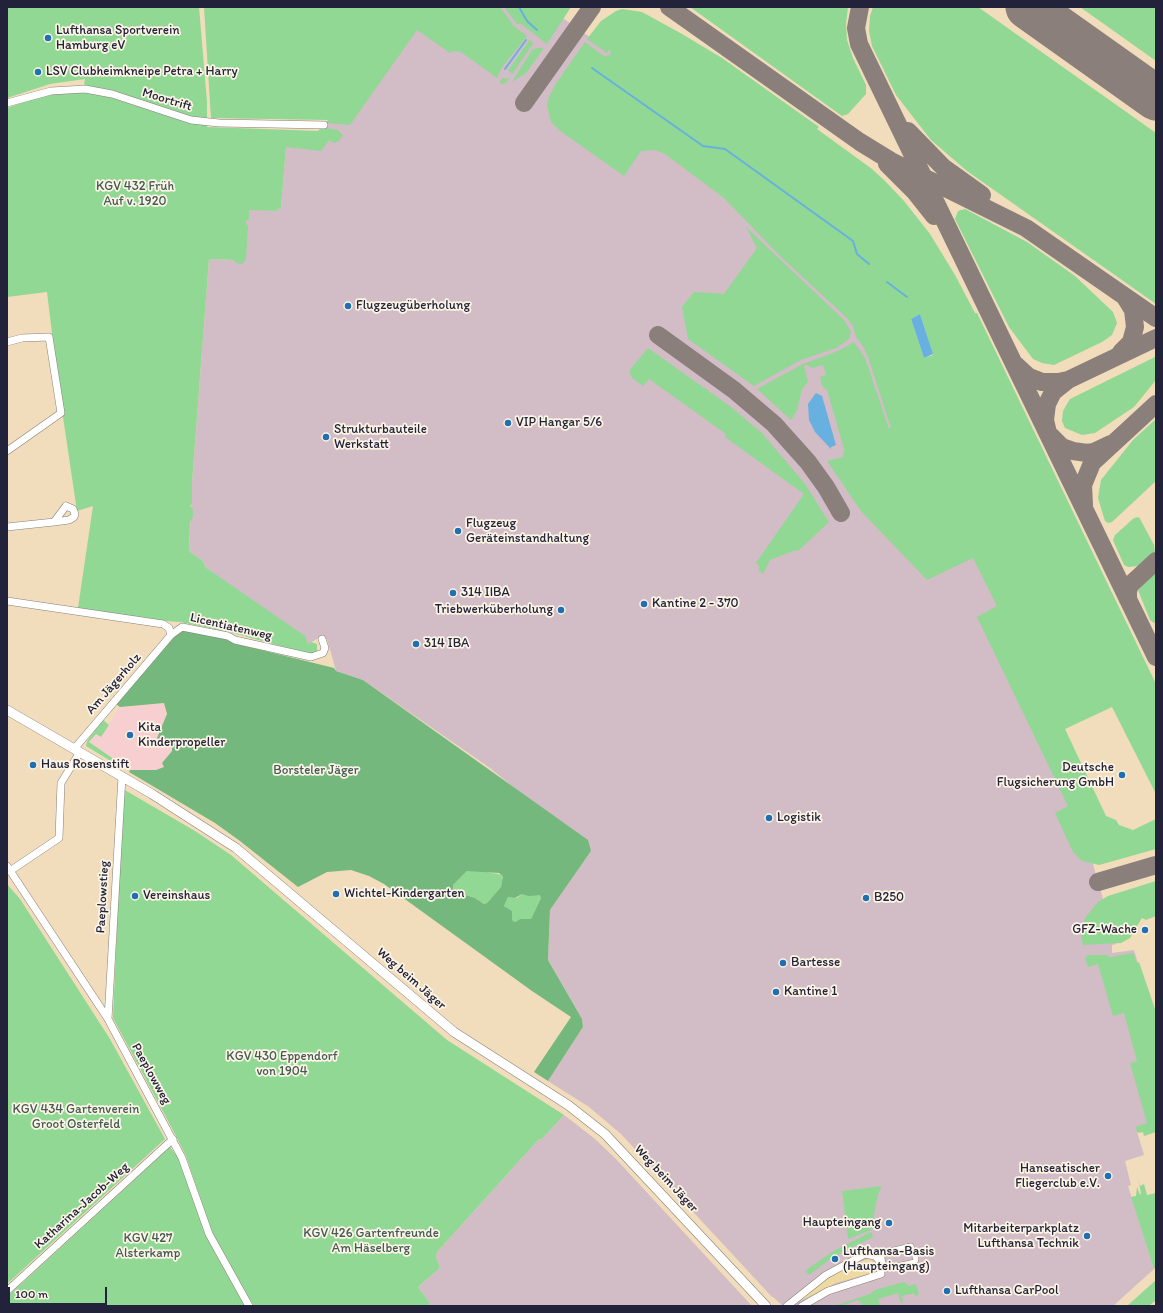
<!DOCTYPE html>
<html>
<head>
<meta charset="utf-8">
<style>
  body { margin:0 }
  #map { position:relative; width:1163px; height:1313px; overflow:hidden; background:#f1dcbb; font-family:Itim,sans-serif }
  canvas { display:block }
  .frame { position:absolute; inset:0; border:8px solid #22223b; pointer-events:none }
  .scale { position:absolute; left:8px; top:1287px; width:99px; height:18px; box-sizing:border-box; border:2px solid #22223b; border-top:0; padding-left:5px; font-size:12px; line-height:14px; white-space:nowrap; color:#22223b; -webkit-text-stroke:3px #fcf5e5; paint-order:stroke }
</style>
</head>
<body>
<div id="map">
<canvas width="1163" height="1313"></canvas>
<div class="frame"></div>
<div class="scale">100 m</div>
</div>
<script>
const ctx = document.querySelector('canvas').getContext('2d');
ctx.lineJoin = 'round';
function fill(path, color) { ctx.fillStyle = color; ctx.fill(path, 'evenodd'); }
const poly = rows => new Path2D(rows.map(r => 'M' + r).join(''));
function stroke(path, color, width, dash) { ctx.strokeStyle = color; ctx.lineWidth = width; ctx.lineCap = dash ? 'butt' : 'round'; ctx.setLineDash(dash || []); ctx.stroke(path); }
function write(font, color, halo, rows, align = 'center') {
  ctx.font = font + ' Itim,sans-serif'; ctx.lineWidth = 3.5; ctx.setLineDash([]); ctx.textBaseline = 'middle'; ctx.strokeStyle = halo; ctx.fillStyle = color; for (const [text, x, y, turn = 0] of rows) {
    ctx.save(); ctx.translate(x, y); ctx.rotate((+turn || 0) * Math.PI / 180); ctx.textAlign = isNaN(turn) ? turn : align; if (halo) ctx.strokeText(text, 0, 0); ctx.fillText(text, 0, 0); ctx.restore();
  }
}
const built = poly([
  [164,703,172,751,162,762,165,767,156,770,130,770,89,742,97,733,101,737,120,707]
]);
const industrial = poly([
  [463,7,547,7,611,52,827,267,982,551,1090,854,1116,944,1112,945,1112,953,1134,950,1156,1023,1156,1127,1137,1132,1144,1155,1125,1161,1131,1185,1128,1186,1154,1269,1113,1306,783,1306,773,1297,772,1297,621,1134,589,1107,548,1081,583,1027,582,1019,548,960,550,910,591,851,490,768,363,680,336,671,327,639,317,639,308,644,305,640,205,567,203,561,189,551,192,482,209,259,234,260,246,221,249,220,248,209,277,211,281,207,286,147,318,131,329,120,393,15],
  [564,1115,595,1139,615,1158,752,1306,427,1306,430,1303,418,1287,440,1268,436,1257,437,1252,539,1139,541,1140]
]);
const green = poly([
  [7,7,199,7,207,102,207,127,318,131,322,127,338,130,343,135,339,141,334,143,329,140,321,151,286,147,281,207,277,211,249,210,249,220,246,221,246,224,248,226,246,259,242,264,236,263,234,260,209,259,192,482,192,503,190,506,193,510,193,517,190,522,189,551,203,561,205,567,305,636,308,644,311,642,317,644,317,652,314,655,229,632,180,622,152,620,78,608,93,506,77,511,59,390,47,292,7,297,7,108,48,94,83,92,85,79,50,84,7,98],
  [204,7,500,7,514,26,527,36,502,67,497,78,461,52,454,51,450,53,417,30,350,125,326,123,328,120,211,118],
  [504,7,571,7,547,44,521,24,517,24],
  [690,7,848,7,846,24,847,40,853,58,866,85,866,94,848,114,842,116],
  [873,7,978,7,1156,133,1156,304,967,171,931,140,896,95,872,46,869,31,870,16],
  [1080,7,1156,7,1156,61],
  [622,9,642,12,682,34,722,58,819,127,817,129,872,169,885,181,904,201,930,234,955,275,975,313,977,313,1156,684,1156,794,1112,707,1065,729,1106,816,1116,820,1119,825,1133,830,1156,819,1156,849,1099,865,1082,861,1073,852,1055,813,1068,806,977,617,997,606,973,558,927,580,861,511,827,461,843,457,844,449,827,390,822,386,820,377,826,375,823,365,812,368,807,365,804,366,808,382,802,389,797,410,791,420,757,389,803,364,838,351,854,342,865,358,889,429,891,428,868,357,863,346,856,337,853,326,847,318,780,256,724,198,665,154,655,150,641,151,624,176,559,130,551,122,547,105,549,97,555,85,585,42,605,57,607,55,609,56,611,52,609,50,607,53,587,39,601,21,616,11],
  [920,314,933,355,924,358,911,319],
  [530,39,533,44,506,83,501,84,500,82,502,78,507,79,510,77,512,73,508,71],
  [537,48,544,48,526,73,512,82,532,50],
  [965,209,1027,242,1075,276,1113,312,1117,323,1112,335,1102,342,1054,365,1042,363,1033,359,1009,327,955,219,958,211],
  [746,227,845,321,851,332,849,339,836,348,801,360,754,386,688,339,682,307,694,292,724,294,757,248],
  [648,348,731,407,762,433,805,484,829,522,798,551,796,550,770,560,763,574,758,570,760,567,756,563,804,494,725,437,726,434,649,379,643,386,632,378,629,371],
  [1155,357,1156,380,1134,407,1095,433,1082,435,1065,428,1062,421,1063,411,1070,399],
  [1156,419,1156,481,1112,522,1108,523,1105,521,1098,498,1101,480,1133,440],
  [1139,517,1154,545,1155,552,1138,566,1128,567,1124,565,1113,540,1115,535,1134,518],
  [1156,569,1156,622,1154,623,1150,620,1138,590],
  [103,720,109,725,101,737,96,734,89,742,121,764,119,766,86,746,87,741],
  [123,789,195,831,231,855,447,1040,564,1115,541,1140,539,1139,437,1252,436,1257,440,1268,418,1287,430,1303,427,1306,254,1306,236,1277,212,1233,186,1156,175,1134,113,1018],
  [467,871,481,871,503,875,501,887,487,903,484,904,475,898,453,891,453,885],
  [1156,881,1156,916,1146,920,1142,918,1130,938,1121,943,1083,945,1081,936,1085,918,1098,902,1108,896],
  [7,884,20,899,110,1039,165,1139,7,1284],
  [522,894,541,895,541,898,531,919,520,919,515,922,512,920,512,911,504,906,508,897,517,898],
  [1133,953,1137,963,1139,962,1156,1012,1156,1132,1144,1136,1143,1132,1138,1133,1135,1127,1147,1123,1130,1063,1137,1061,1124,1013,1113,1016,1098,964,1088,967,1085,958,1088,955,1105,955,1110,957],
  [170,1147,179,1159,215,1253,246,1306,7,1306,7,1297],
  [1138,1178,1140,1186,1144,1184,1147,1195,1156,1193,1156,1267,1154,1269,1131,1197,1136,1196,1137,1187,1140,1195,1141,1193],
  [882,1186,878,1194,871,1230,848,1239,842,1191],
  [871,1232,873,1237,833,1257,809,1275,805,1271,832,1252],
  [1156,1280,1156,1300,1149,1306,1127,1306],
  [904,1282,909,1286,916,1284,919,1295,915,1296,914,1293,902,1296,903,1302,901,1303,898,1293,878,1299,880,1306,864,1306,858,1300,840,1306,834,1306,870,1294,875,1290]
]);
const forest = poly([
  [180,629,222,637,233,643,334,668,336,671,363,680,588,840,591,851,550,910,548,960,582,1019,583,1027,548,1081,534,1072,571,1017,532,991,384,884,369,876,351,870,327,872,298,887,240,841,215,823,129,772,130,770,156,770,164,767,162,763,172,751,172,748,157,738,167,714,164,703,120,707,116,704],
  [467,871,499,873,503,876,501,887,487,903,484,904,475,898,453,891,453,885],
  [522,894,529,896,540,895,541,898,531,919,520,919,515,922,512,920,512,911,504,906,508,897,515,898]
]);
const sand = poly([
  [868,1259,872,1260,875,1265,874,1271,871,1273,836,1283,800,1301,800,1299,826,1280,845,1268]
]);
const water = poly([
  [920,314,933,354,924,358,911,319],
  [816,393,822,396,836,445,831,447,831,449,815,432,809,420,808,404]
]);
const stream = poly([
  [519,7,527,21,537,30],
  [592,68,703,146,725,149,853,241,857,254,869,264],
  [505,69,526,40],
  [887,282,907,297]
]);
const taxiway = poly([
  [669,7,860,142,891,161,1026,228,1156,318],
  [860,7,856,28,859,44,1156,657],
  [524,103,592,7],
  [908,131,943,167,982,195],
  [887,164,915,192,934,216],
  [658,335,734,390,774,424,808,462,826,487,841,513],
  [1121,352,1131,342,1135,327,1133,310,1125,297],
  [1016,365,1029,377,1042,382,1058,382,1068,380],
  [1111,444,1094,452,1087,453,1073,451,1062,447,1048,433,1045,420,1047,404,1053,392,1068,380,1156,338],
  [1084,505,1083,485,1092,463,1156,404],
  [1128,600,1128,591,1130,585,1156,561],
  [1098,882,1156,865]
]);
const runway = poly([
  [1028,7,1156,98]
]);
const pedestrian = poly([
  [911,1246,916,1259,915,1262,884,1269,881,1253,911,1246]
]);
const minor = poly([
  [7,103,51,91,85,89,112,94,191,120,219,123,324,125],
  [7,342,22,338,49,337,61,413,7,451],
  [66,506,73,509,75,514,74,517,69,520,54,522,66,506],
  [7,527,54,522],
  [7,601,163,624,169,628,171,635],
  [74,749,171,635,182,627,228,636,235,640,311,657,323,653,325,648,322,639],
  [7,866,108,1019,182,1158,209,1234,249,1306],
  [10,871,59,838,61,783,80,752],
  [108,1019,122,776],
  [7,1291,173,1139],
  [787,1306,826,1275,865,1254,875,1256,879,1260,881,1274,828,1291,802,1306]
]);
const tertiary = poly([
  [7,710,152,794,236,848,454,1032,568,1105,605,1134,766,1306]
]);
const markers = [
  [48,38,4,"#1f6fb2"],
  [38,72,4,"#1f6fb2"],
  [348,306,4,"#1f6fb2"],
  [508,423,4,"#1f6fb2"],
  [326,437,4,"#1f6fb2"],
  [458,531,4,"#1f6fb2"],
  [453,593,4,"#1f6fb2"],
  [644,604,4,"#1f6fb2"],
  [561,610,4,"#1f6fb2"],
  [416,644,4,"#1f6fb2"],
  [130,735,4,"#1f6fb2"],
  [33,765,4,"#1f6fb2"],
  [1122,775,4,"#1f6fb2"],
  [769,818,4,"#1f6fb2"],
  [336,894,4,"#1f6fb2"],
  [135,896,4,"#1f6fb2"],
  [866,898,4,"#1f6fb2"],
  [1145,930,4,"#1f6fb2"],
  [783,963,4,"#1f6fb2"],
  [776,992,4,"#1f6fb2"],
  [1108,1176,4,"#1f6fb2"],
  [889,1223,4,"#1f6fb2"],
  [1087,1236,4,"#1f6fb2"],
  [835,1259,4,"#1f6fb2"],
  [947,1291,4,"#1f6fb2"]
];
const poiNames = [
  ["Lufthansa Sportverein",56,31],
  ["Hamburg eV",56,46],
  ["LSV Clubheimkneipe Petra + Harry",46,72],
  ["Flugzeugüberholung",356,306],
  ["VIP Hangar 5/6",516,423],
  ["Strukturbauteile",334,430],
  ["Werkstatt",334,445],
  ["Flugzeug",466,524],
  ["Geräteinstandhaltung",466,539],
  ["314 IIBA",461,593],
  ["Kantine 2 - 370",652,604],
  ["Triebwerküberholung",553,610,"right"],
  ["314 IBA",424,644],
  ["Kita",138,728],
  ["Kinderpropeller",138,743],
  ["Haus Rosenstift",41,765],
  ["Deutsche",1114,768,"right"],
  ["Flugsicherung GmbH",1114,783,"right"],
  ["Logistik",777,818],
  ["Wichtel-Kindergarten",344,894],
  ["Vereinshaus",143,896],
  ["B250",874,898],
  ["GFZ-Wache",1137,930,"right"],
  ["Bartesse",791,963],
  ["Kantine 1",784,992],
  ["Hanseatischer",1100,1169,"right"],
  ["Fliegerclub e.V.",1100,1184,"right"],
  ["Haupteingang",881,1223,"right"],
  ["Mitarbeiterparkplatz",1079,1229,"right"],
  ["Lufthansa Technik",1079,1244,"right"],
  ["Lufthansa-Basis",843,1252],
  ["(Haupteingang)",843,1267],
  ["Lufthansa CarPool",955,1291]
];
const streetNames = [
  ["Moortrift",167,100,17],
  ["Licentiatenweg",231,627,13],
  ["Am Jägerholz",114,684,-49],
  ["Paeplowstieg",103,897,-87],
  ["Weg beim Jäger",411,979,41],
  ["Paeplowweg",151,1074,61],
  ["Weg beim Jäger",666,1179,47],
  ["Katharina-Jacob-Weg",82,1206,-42]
];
const parkNames = [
  ["KGV 432 Früh",135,187],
  ["Auf v. 1920",135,202],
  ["Borsteler Jäger",316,771],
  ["KGV 430 Eppendorf",282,1057],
  ["von 1904",282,1072],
  ["KGV 434 Gartenverein",76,1110],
  ["Groot Osterfeld",76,1125],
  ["KGV 426 Gartenfreunde",371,1234],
  ["Am Häselberg",371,1249],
  ["KGV 427",148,1239],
  ["Alsterkamp",148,1254]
];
fill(built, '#f7cfd1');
fill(industrial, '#d2bdc6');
fill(green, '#90d893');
fill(forest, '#74b87d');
fill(sand, '#eeda9e');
fill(water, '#67b0df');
stroke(stream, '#67b0df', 2);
stroke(taxiway, '#8a7f7b', 18);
stroke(runway, '#8a7f7b', 45);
stroke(pedestrian, '#8a7f7b', 6);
stroke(minor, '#8a7f7b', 8);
stroke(tertiary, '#8a7f7b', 10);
stroke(pedestrian, '#fff', 5);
stroke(minor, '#fff', 7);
stroke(tertiary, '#fff', 9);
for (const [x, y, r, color] of markers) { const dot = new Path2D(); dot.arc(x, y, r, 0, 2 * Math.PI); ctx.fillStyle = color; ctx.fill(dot); stroke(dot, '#fcf5e5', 1.5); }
write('13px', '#22223b', '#fcf5e5', poiNames, 'left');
write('13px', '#22223b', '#fcf5e5', streetNames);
write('13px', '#435955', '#fcf5e5', parkNames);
</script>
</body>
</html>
